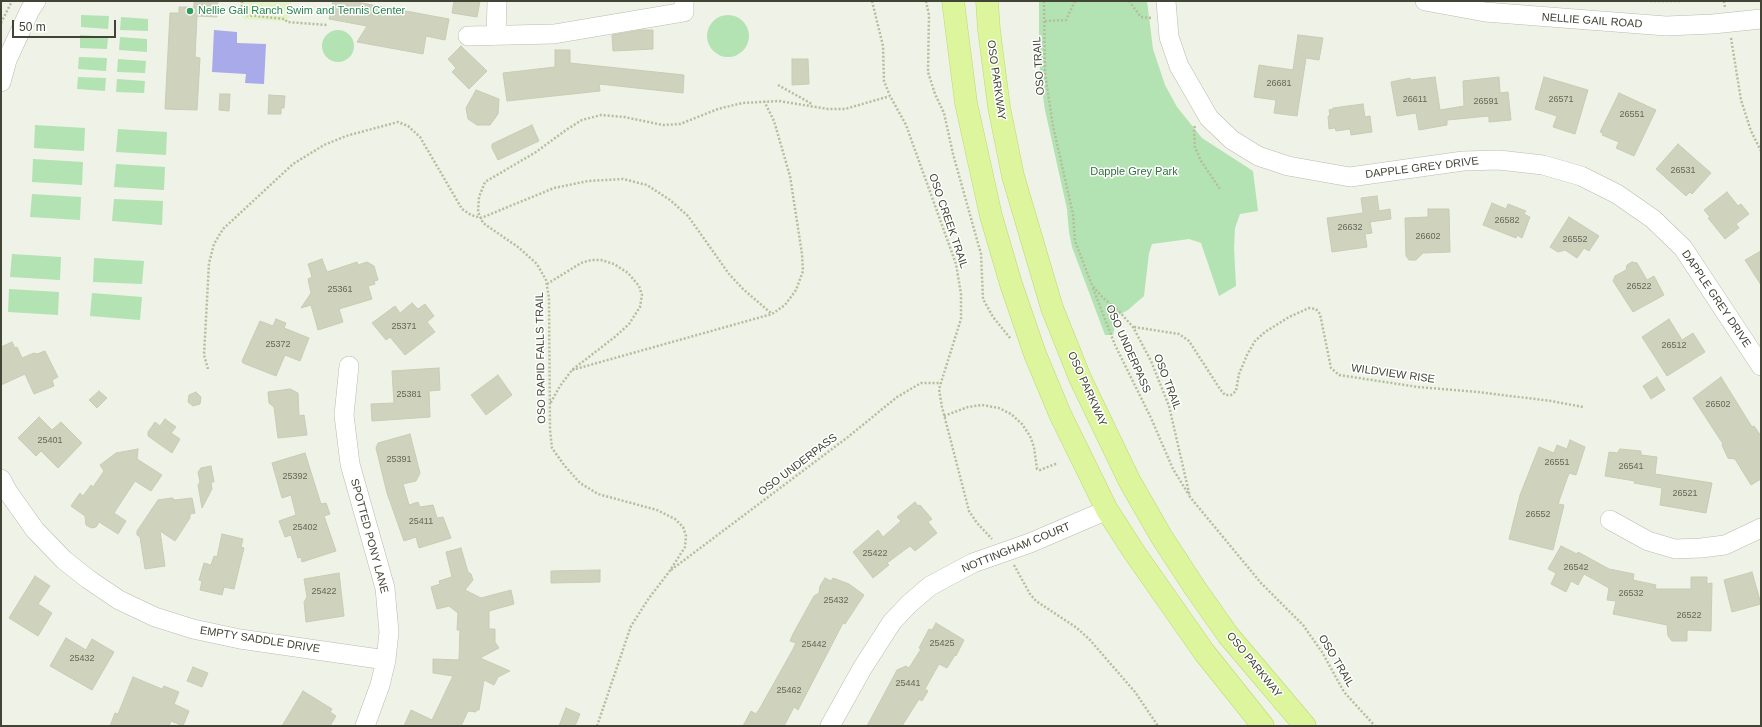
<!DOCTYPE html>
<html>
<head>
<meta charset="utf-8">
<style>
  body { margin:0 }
  #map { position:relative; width:1762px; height:727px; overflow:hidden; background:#eff2e7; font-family:Arial,sans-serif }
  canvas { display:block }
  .frame { position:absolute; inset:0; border:2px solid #424436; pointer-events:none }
  .scale { position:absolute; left:12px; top:20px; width:104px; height:18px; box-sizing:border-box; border:2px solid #424436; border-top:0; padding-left:5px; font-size:12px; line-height:14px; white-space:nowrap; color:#424436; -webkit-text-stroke:3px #fff; paint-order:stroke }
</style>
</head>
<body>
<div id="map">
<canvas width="1762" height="727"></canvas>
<div class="frame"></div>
<div class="scale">50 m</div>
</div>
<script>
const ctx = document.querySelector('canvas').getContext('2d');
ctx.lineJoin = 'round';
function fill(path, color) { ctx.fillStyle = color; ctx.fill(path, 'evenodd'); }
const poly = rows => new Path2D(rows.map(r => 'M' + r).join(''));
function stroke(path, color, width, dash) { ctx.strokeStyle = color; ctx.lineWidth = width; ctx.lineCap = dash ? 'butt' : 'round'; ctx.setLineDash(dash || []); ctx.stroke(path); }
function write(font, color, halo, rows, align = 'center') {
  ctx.font = font + ' Arial,sans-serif'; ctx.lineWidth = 3; ctx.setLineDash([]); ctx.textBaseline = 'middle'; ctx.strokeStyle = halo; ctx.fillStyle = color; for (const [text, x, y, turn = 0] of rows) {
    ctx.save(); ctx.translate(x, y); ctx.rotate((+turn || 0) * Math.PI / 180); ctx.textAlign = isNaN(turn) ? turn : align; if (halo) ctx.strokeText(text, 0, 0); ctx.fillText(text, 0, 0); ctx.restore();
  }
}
const green = poly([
  [1039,1,1147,1,1153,49,1165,85,1177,107,1202,138,1253,171,1258,211,1240,214,1235,228,1234,248,1236,286,1219,296,1201,243,1189,239,1152,244,1149,253,1144,296,1128,310,1117,316,1113,335,1105,335,1072,247,1069,232,1067,209,1045,110,1041,82,1039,55],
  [81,15,109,16,108,29,81,27],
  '707 36a21 21 0 1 1 42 0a21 21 0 1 1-42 0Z',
  [121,17,148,19,148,31,120,30],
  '322 46a16 16 0 1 1 32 0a16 16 0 1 1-32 0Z',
  [80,35,108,37,107,49,80,48],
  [120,37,147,39,147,52,119,50],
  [79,57,107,58,106,71,78,69],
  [118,59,146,61,145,73,117,72],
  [78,77,106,78,105,91,77,89],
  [117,79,145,81,144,93,116,92],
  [35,125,85,128,84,151,34,148],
  [118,129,167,132,166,155,116,152],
  [33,159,83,162,82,185,32,182],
  [116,164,165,167,164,190,114,187],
  [32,194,81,197,80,220,30,217],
  [114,199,163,201,162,225,112,221],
  [12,254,61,257,60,280,10,277],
  [94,258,144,261,142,284,93,282],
  [9,289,59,292,58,315,8,312],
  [92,293,142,297,140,320,90,316]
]);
const sand = poly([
  [240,1,291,1,290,17,284,21,244,19,239,12]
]);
const water = poly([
  [214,30,237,32,237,43,266,44,264,84,245,83,246,74,212,72]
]);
const building = poly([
  [194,1,218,1,217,17,197,16,195,57,200,58,197,110,165,109,170,13,179,13,179,7,194,7,194,1],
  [333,1,351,1,449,19,445,40,426,36,423,54,357,42,367,26,329,19,333,1],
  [454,1,480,1,477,17,452,13,454,1],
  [641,30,653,30,653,49,613,51,612,35,641,30],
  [1298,35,1323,38,1319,60,1306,58,1297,116,1274,113,1276,100,1254,97,1259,65,1293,70,1298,35],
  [461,46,487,71,469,89,452,72,456,68,448,59,461,46],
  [555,50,570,50,570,63,684,75,683,93,599,84,600,91,507,101,503,73,555,67,555,50],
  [792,59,808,59,809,84,792,85,792,59],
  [1435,77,1440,110,1464,106,1463,81,1499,77,1500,93,1508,92,1511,120,1489,122,1489,116,1447,120,1447,125,1419,130,1416,113,1397,116,1391,82,1410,78,1411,80,1435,77],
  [1544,77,1588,90,1575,134,1553,127,1557,116,1535,109,1544,77],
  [476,90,499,99,498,114,490,125,477,125,468,119,466,108,476,90],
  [1619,93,1656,110,1634,156,1616,148,1619,142,1602,135,1603,133,1600,132,1619,93],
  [220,94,230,94,229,111,219,110,220,94],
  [269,95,285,96,284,108,281,108,281,114,268,114,269,95],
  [1363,104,1365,117,1370,116,1372,132,1351,135,1350,129,1336,131,1335,128,1329,129,1328,116,1330,116,1329,110,1333,109,1333,108,1363,104],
  [532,125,539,141,498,160,492,148,492,144,532,125],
  [1678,144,1711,173,1692,194,1690,192,1686,196,1656,169,1678,144],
  [1727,192,1738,206,1741,204,1749,214,1736,224,1739,228,1725,239,1708,218,1710,217,1704,210,1727,192],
  [1377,196,1379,211,1390,209,1391,219,1370,222,1372,233,1365,234,1367,247,1332,252,1327,218,1363,213,1361,198,1377,196],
  [1492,203,1506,209,1508,204,1526,211,1524,214,1530,217,1522,238,1517,235,1516,238,1483,225,1492,203],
  [1428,209,1449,209,1450,252,1423,253,1416,260,1409,260,1406,256,1405,218,1428,217,1428,209],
  [1569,217,1599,236,1589,251,1584,248,1577,258,1565,250,1558,252,1550,247,1569,217],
  [1761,251,1761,285,1745,260,1761,251],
  [322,259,327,272,357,262,358,265,367,262,374,266,378,280,374,281,375,284,368,286,372,299,339,309,343,322,318,330,311,305,301,308,311,293,308,279,312,277,308,264,322,259],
  [1632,262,1637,263,1647,280,1654,276,1664,295,1633,312,1613,281,1615,276,1626,270,1627,265,1632,262],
  [412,303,418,309,425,304,434,316,427,322,435,332,405,355,390,337,386,340,372,323,395,306,400,313,412,303],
  [276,319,286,323,284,328,309,338,300,361,285,355,276,376,243,363,242,361,260,321,273,326,276,319],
  [1669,319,1682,340,1693,333,1705,352,1667,376,1642,337,1669,319],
  [12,342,15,348,17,347,22,358,34,353,37,354,45,351,58,377,52,380,54,386,34,394,25,374,1,385,1,347,12,342],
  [439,368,440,390,429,391,430,417,372,421,371,404,394,403,392,371,439,368],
  [498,375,512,395,486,415,471,395,498,375],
  [1657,377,1665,390,1651,399,1643,386,1657,377],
  [1721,377,1752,427,1754,426,1761,436,1761,479,1751,485,1735,459,1728,458,1722,445,1723,444,1693,398,1721,377],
  [290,389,298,393,299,416,304,415,307,435,278,438,274,407,269,403,268,392,290,389],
  [99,391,107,398,97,408,89,400,99,391],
  [196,392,201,397,200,404,193,406,188,402,189,395,196,392],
  [39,417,52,430,61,422,82,443,58,468,41,451,36,456,18,438,39,417],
  [165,419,176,427,171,433,180,439,172,453,148,436,148,432,155,422,160,426,165,419],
  [410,434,420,473,416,481,403,484,409,505,418,502,420,507,433,505,437,518,443,517,451,538,419,548,416,537,404,541,387,493,376,448,378,443,410,434],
  [1570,440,1585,447,1576,475,1569,473,1558,504,1564,505,1553,550,1509,539,1520,495,1539,447,1554,453,1557,445,1567,449,1570,440],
  [138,449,137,459,162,475,151,491,135,481,114,513,126,521,118,534,99,522,96,527,91,528,86,525,85,516,71,506,80,493,83,496,91,485,93,487,104,471,100,465,116,453,138,449],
  [1620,449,1641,451,1641,455,1657,457,1655,474,1712,483,1706,513,1660,505,1662,488,1634,483,1635,481,1605,476,1609,452,1617,453,1620,449],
  [305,453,321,504,326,503,330,514,324,516,336,551,302,562,301,557,298,558,291,535,285,537,279,521,296,515,291,495,282,498,272,463,305,453],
  [211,466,214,482,211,482,212,489,202,508,198,485,200,482,198,472,201,468,211,466],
  [172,498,175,500,192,498,195,513,190,514,190,518,175,541,160,531,165,566,145,569,140,537,137,535,137,531,158,500,172,498],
  [915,502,918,506,920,505,932,519,928,522,937,533,915,551,910,546,887,563,889,565,873,578,853,552,878,530,883,537,901,521,897,517,915,502],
  [222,534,243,539,241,547,244,548,234,589,224,587,222,595,200,590,202,581,199,580,204,563,211,565,214,556,217,557,222,534],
  [1561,546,1577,554,1578,552,1609,569,1634,574,1633,580,1656,585,1655,589,1691,589,1691,577,1707,577,1707,584,1712,583,1711,631,1687,630,1687,641,1672,641,1668,636,1667,625,1613,614,1616,601,1607,600,1609,588,1584,574,1578,585,1571,581,1566,592,1551,584,1556,573,1548,569,1561,546],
  [461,548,468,572,471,574,473,580,465,590,481,598,511,590,514,604,489,611,489,629,495,629,495,642,499,648,480,658,510,671,498,677,494,685,484,680,479,710,476,710,476,712,468,711,461,726,404,726,411,710,432,720,453,676,433,673,433,659,459,660,460,630,457,630,458,613,449,606,437,609,431,587,440,584,439,581,452,577,446,552,461,548],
  [600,570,600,582,551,583,551,571,600,570],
  [1752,572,1761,604,1732,612,1724,580,1752,572],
  [339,573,344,616,306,622,304,602,307,597,304,579,339,573],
  [35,576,50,586,38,604,52,613,38,636,9,618,35,576],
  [825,578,831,581,833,578,849,584,864,595,845,624,843,623,798,710,794,707,784,726,743,726,751,711,756,714,760,708,792,651,796,643,790,641,793,634,814,596,819,593,820,586,825,578],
  [936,623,964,640,956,656,955,655,947,668,939,664,925,689,928,691,922,701,919,699,902,726,867,726,897,670,906,666,909,668,921,649,919,648,929,629,932,630,936,623],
  [66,638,86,650,92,639,114,652,92,690,50,666,66,638],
  [193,667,208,673,202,687,187,681,193,667],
  [133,677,162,689,164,686,179,692,174,704,189,711,183,726,171,721,169,726,110,726,115,713,118,714,133,677],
  [303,691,332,709,330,712,336,716,330,726,282,726,303,691],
  [566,708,580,714,575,726,559,726,566,708]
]);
const path = poly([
  [242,1,242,11,246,15,285,19,287,22,327,25],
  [872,1,883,46,884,81,890,96,906,125,956,264,961,294,961,319,939,389,942,407,969,511,977,523,992,539],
  [926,1,929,15,928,72,935,94,944,113,953,154,981,254,983,299,993,317,1010,338],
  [1044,1,1045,73,1053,126,1073,214,1075,241,1092,285,1103,298,1118,310,1133,327,1151,361,1169,406,1190,497,1261,583,1303,625,1322,652,1344,692,1375,726],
  [1129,1,1141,17,1151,18],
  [1650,1,1683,1],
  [1724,1,1725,8],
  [1045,21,1066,20,1075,1],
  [1,23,12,1],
  [1731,38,1741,100,1751,131,1761,151],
  [778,85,812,104],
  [1195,126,1194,129,1195,147,1201,161,1220,189],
  [547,284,581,263,591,260,601,260,614,264,628,273,639,286,642,295,640,307,629,324,616,336,572,370,560,386,550,404],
  [1093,288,1115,345,1151,418,1173,469,1189,495],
  [1134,327,1179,334,1189,341,1220,389,1225,395,1231,395,1236,391,1239,374,1247,355,1255,341,1265,332,1289,317,1309,308,1316,309,1320,314,1331,368,1339,375,1418,387,1478,392,1551,401,1583,407],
  [208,369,204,355,209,263,214,244,223,229,293,164,324,145,346,136,398,122,408,126,420,137,462,209,471,215,481,218,554,188,588,181,623,179,647,185,670,200,688,216,729,274,743,289,772,314],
  [572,370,772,314,785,305,796,290,803,271,802,254,790,176,774,121,764,101],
  [944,416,968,407,982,405,999,408,1011,414,1022,424,1030,436,1034,447,1037,469,1040,470,1058,463],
  [1014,565,1030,594,1036,601,1077,628,1090,640,1135,692,1158,726],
  [671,570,848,437,897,397,921,383,940,383],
  [597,726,631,626,649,598,669,572,685,547,686,536,683,527,675,519,657,510,598,494,580,483,564,465,552,448,550,430,549,298,546,280,537,264,518,247,483,223,478,212,479,197,485,182,536,152,566,130,582,120,601,115,624,117,663,125,680,124,718,109,742,103,779,101,828,109,845,109,890,96]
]);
const minor = poly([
  [1166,1,1169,37,1179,66,1209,118,1232,140,1258,156,1288,166,1350,177,1463,161,1499,160,1543,165,1581,176,1617,194,1653,219,1683,248,1761,366],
  [1425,1,1485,12,1666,26,1713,24,1761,19],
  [468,36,554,34,684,12,684,1],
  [496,36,497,1],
  [1,82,7,60,30,10,36,1],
  [349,366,344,415,350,464,385,588,389,632,386,660,380,685,365,726],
  [1,479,8,492,35,530,64,560,88,579,119,600,155,617,193,629,240,639,386,660],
  [1610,520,1648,541,1675,549,1701,548,1725,545,1761,528],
  [830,726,863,667,892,622,909,604,930,586,973,563,1030,543,1107,510]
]);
const major = poly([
  [953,1,966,103,991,216,1011,284,1035,354,1060,414,1107,510,1134,552,1204,652,1263,726],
  [987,1,989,30,999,107,1013,176,1052,308,1080,378,1129,480,1161,536,1195,588,1228,635,1305,726]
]);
const markers = [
  [190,11,4,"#2e9e5b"]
];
const numberNames = [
  ["26681",1279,84],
  ["26611",1415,100],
  ["26571",1561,100],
  ["26591",1486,102],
  ["26551",1632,115],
  ["26531",1683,171],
  ["26582",1507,221],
  ["26632",1350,228],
  ["26602",1428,237],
  ["26552",1575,240],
  ["26522",1639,287],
  ["25361",340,290],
  ["25371",404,327],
  ["25372",278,345],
  ["26512",1674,346],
  ["25381",409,395],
  ["26502",1718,405],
  ["25401",50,441],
  ["25391",399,460],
  ["26551",1557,463],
  ["26541",1631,467],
  ["25392",295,477],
  ["26521",1685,494],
  ["26552",1538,515],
  ["25411",421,522],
  ["25402",305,528],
  ["25422",875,554],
  ["26542",1576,568],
  ["25422",324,592],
  ["26532",1631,594],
  ["25432",836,601],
  ["26522",1689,616],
  ["25425",942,644],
  ["25442",814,645],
  ["25432",82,659],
  ["25441",908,684],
  ["25462",789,691]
];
const leisureNames = [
  ["Nellie Gail Ranch Swim and Tennis Center",198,11]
];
const streetNames = [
  ["NELLIE GAIL ROAD",1592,21,4],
  ["OSO TRAIL",1039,66,-94],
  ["OSO PARKWAY",996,80,82],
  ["DAPPLE GREY DRIVE",1422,168,-7],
  ["OSO CREEK TRAIL",948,221,71],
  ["DAPPLE GREY DRIVE",1716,299,56],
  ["OSO UNDERPASS",1128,349,66],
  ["OSO RAPID FALLS TRAIL",541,358,-91],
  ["WILDVIEW RISE",1393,374,8],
  ["OSO TRAIL",1167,382,69],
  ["OSO PARKWAY",1087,389,66],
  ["OSO UNDERPASS",798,465,-37],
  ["SPOTTED PONY LANE",369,536,75],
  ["NOTTINGHAM COURT",1016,548,-22],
  ["EMPTY SADDLE DRIVE",260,640,9],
  ["OSO TRAIL",1336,661,59],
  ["OSO PARKWAY",1254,665,51]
];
const parkNames = [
  ["Dapple Grey Park",1134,172]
];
fill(green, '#b3e2b3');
fill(sand, '#e3f3c5');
fill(water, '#a8aae9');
fill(building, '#cfd2bd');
stroke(building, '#c8ccb1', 1);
stroke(minor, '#b8bcaa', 20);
stroke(major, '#bdd96e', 23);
stroke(path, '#b6bd9c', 2.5, [2, 2]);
stroke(minor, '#fff', 19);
stroke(major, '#ddf59c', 22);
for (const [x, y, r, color] of markers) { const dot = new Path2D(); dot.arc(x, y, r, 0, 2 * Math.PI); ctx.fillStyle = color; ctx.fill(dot); stroke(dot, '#fff', 1.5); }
write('9px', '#656858', null, numberNames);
write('11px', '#27864d', '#fff', leisureNames, 'left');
write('11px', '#424436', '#fff', streetNames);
write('11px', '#2f703b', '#fff', parkNames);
</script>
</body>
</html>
